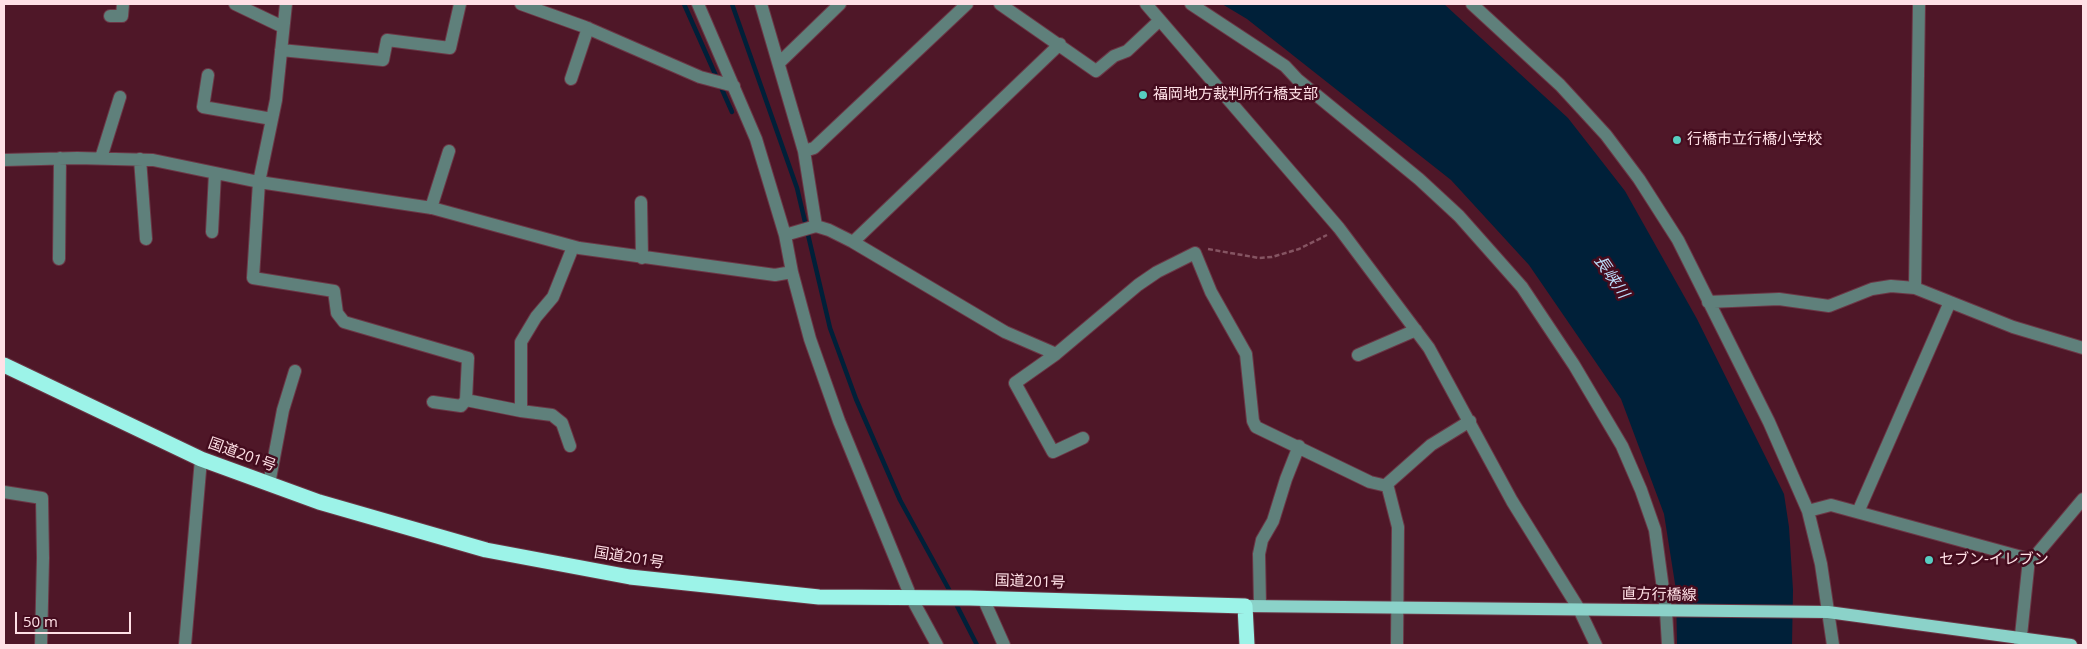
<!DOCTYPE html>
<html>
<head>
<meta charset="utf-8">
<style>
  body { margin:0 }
  #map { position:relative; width:2087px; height:649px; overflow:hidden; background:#4f1728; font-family:"Open Sans",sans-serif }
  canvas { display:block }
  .frame { position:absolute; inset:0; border:5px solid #ffe0e6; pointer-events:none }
  .scale { position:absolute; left:15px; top:612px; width:116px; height:22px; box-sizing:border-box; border:2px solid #ffe0e6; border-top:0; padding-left:6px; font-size:15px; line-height:18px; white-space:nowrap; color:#ffe0e6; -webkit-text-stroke:4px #440c1e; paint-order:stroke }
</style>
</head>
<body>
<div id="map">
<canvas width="2087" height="649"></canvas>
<div class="frame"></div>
<div class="scale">50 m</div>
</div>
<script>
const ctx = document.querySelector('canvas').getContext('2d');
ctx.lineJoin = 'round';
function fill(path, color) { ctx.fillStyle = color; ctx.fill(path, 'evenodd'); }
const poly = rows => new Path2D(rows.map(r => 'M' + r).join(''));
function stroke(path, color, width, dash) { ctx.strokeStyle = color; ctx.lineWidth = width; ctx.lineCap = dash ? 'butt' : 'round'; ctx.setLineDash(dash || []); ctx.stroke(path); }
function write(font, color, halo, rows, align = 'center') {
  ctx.font = font + ' "Open Sans","Noto Sans JP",sans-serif'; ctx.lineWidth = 5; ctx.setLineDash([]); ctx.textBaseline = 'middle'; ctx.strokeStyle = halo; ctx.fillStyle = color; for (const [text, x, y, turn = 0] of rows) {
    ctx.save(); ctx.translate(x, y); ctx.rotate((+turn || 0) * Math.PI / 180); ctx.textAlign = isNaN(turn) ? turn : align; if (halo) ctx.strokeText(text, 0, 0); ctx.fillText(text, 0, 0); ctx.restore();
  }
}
const water = poly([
  [1222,4,1444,4,1568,118,1625,191,1697,319,1784,494,1789,527,1793,590,1792,645,1677,645,1676,590,1664,514,1621,399,1529,265,1451,180,1247,19]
]);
const stream = poly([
  [684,4,732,112],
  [732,4,797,188,830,328,856,399,900,500,952,595],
  [955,602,977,645]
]);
const path = poly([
  [1208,249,1259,258,1272,257,1299,249,1327,235]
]);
const minor = poly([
  [235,4,283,27],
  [286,4,276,100,259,182,253,278,334,291,337,313,344,322,468,358,466,400],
  [521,4,585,27,700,77,734,86],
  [698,4,756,139,785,235,792,272,810,339,839,421,911,597,937,645],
  [761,4,804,151,816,226],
  [1000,4,1096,71,1114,56,1127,51,1160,20],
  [1146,4,1339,228,1429,348,1512,501,1579,609,1596,645],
  [1191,4,1285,66,1298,80,1419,179,1459,216,1522,287,1574,365,1622,446,1641,490,1655,530,1666,611,1668,645],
  [1472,4,1560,85,1606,135,1639,179,1678,240,1769,422,1808,511,1821,564,1833,645],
  [110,16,122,16,123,4],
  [281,50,383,60,387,40,450,48,460,4],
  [779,63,840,4],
  [208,75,203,107,272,119],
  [571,79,588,28],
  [804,151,814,148,967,4],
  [101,158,120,97],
  [140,159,146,239],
  [4,160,77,158,153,160,259,182,432,208,579,248,775,275,792,272],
  [641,202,642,258],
  [431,208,449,151],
  [212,232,215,173],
  [785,235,816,226,829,230,853,242,1005,332,1056,354,1138,285,1157,272,1195,253,1211,292,1246,354,1253,421,1256,427,1370,482,1387,486],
  [853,242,1060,44],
  [59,259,60,158],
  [1915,288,1919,4],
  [1708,302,1779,299,1829,306,1872,289,1891,286,1915,288,2013,327,2083,348],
  [1056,354,1015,383,1053,452,1083,438],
  [1358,355,1416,330],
  [433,402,461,406,466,400,521,411],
  [570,446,562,423,552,415,521,411,521,342,536,317,553,297,573,247],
  [269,484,283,410,295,371],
  [4,492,42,498,43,558,41,645],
  [1808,511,1831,505,2029,559],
  [1858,512,1950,302],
  [983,598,1004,645],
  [1260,606,1259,554,1262,540,1273,521,1286,479,1299,446],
  [185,645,201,459],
  [1397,645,1398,527,1387,484,1431,445,1470,421],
  [2020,645,2029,559,2036,555,2083,499]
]);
const major = poly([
  [1245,606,1828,612,2071,645]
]);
const highway = poly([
  [4,365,201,459,319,502,486,550,630,577,819,597,970,598,1245,606,1247,645]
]);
const markers = [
  [1143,95,5,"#57cec1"],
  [1677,140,5,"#57cec1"],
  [1929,560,5,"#57cec1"]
];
const poiNames = [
  ["福岡地方裁判所行橋支部",1153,95],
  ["行橋市立行橋小学校",1687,140],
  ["セブン-イレブン",1939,560]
];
const streetNames = [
  ["国道201号",242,455,20],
  ["国道201号",629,558,9],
  ["国道201号",1030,582,2],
  ["直方行橋線",1659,595,1]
];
const waterNames = [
  ["長峡川",1611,277,56]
];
fill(water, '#002039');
stroke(stream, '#002039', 4.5);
stroke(minor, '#6b3746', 14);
stroke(major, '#6b3746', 14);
stroke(highway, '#6b3746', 17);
stroke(path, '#855462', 2.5, [5, 2.5]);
stroke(minor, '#5f807b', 12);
stroke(major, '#8bd2c9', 12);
stroke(highway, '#9cf3e8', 15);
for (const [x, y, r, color] of markers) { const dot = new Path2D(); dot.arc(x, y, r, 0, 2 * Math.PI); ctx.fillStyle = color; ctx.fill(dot); stroke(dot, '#440c1e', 2); }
write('15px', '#ffe0e6', '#440c1e', poiNames, 'left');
write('15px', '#ffe0e6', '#440c1e', streetNames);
write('italic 16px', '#bedffc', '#440c1e', waterNames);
</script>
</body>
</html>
